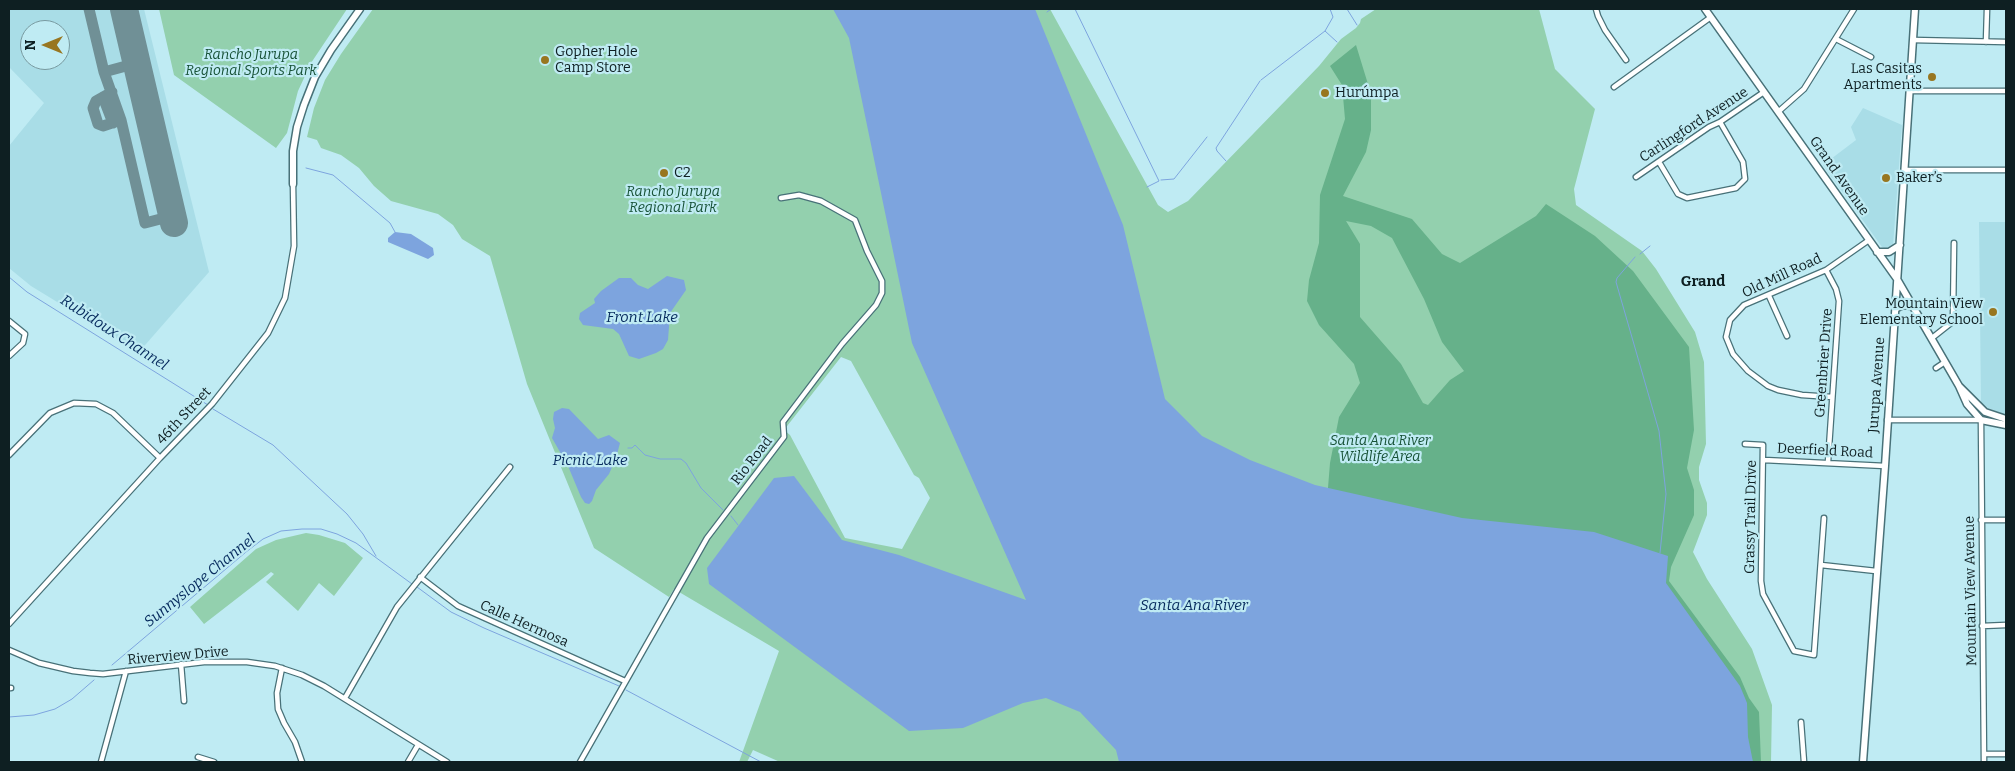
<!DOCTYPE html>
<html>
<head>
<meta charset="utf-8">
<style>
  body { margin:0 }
  #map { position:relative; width:2015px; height:771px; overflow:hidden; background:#bfebf3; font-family:Bitter,serif }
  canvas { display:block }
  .frame { position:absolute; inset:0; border:10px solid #0e1f22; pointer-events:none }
  .north { position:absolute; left:20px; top:20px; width:50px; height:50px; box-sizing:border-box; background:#bfebf3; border:1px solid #78999f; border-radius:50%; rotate:270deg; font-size:14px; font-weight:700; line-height:20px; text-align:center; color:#0e1f22 }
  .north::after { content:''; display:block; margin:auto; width:18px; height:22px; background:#987620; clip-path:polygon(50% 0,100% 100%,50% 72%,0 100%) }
</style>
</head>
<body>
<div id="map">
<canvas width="2015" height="771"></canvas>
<div class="frame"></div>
<div class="north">N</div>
</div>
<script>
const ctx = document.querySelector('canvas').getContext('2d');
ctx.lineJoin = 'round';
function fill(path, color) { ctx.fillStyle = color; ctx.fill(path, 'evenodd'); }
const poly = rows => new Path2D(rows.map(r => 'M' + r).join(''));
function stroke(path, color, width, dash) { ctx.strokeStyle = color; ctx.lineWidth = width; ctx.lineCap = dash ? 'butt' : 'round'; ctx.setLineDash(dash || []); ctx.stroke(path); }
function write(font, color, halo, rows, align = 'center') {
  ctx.font = font + ' Bitter,serif'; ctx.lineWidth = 4.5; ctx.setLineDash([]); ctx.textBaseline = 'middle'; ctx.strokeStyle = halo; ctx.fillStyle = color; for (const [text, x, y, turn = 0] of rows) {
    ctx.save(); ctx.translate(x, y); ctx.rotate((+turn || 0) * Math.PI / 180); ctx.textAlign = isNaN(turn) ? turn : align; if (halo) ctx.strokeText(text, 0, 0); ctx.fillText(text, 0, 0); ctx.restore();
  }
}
const built = poly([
  [9,9,144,9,209,272,139,352,31,286,9,268,9,146,44,103,9,67],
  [30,30,60,30,60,60,30,60],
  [1863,108,1902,125,1893,246,1892,248,1885,249,1882,247,1823,165,1856,140,1851,127],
  [1979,222,2006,222,2006,415,1988,408,1981,402]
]);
const green = poly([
  [159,9,347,9,311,63,298,91,287,133,276,148,174,75],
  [373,9,1050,9,1158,205,1168,212,1188,201,1319,66,1341,39,1356,28,1360,23,1361,19,1376,9,1539,9,1555,69,1595,109,1574,189,1576,205,1642,251,1656,269,1695,332,1704,362,1706,444,1699,467,1699,480,1707,503,1707,515,1693,552,1707,579,1752,649,1772,705,1771,762,780,762,753,750,747,762,739,762,779,651,674,589,669,597,594,548,527,384,490,256,462,239,453,225,438,214,391,201,374,186,359,168,341,155,321,148,317,140,307,137,314,108,325,80,341,54],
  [841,357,851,361,914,475,919,478,930,498,902,549,845,538,790,435,784,430],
  [306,533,319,535,345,543,363,558,334,596,319,583,298,611,266,582,274,574,271,572,204,624,190,607,256,549,276,540]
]);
const forest = poly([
  [1356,45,1371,94,1371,130,1366,152,1343,196,1412,219,1442,254,1460,263,1536,216,1546,204,1595,236,1633,271,1689,347,1694,430,1687,468,1694,490,1694,515,1671,567,1669,581,1740,677,1749,698,1759,712,1761,762,1606,762,1327,500,1330,463,1339,417,1360,383,1354,364,1319,325,1307,301,1309,280,1319,243,1320,195,1345,119,1342,85,1330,66],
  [1346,221,1371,226,1392,238,1424,299,1442,342,1464,371,1450,380,1428,405,1423,403,1401,364,1360,317,1360,244]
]);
const water = poly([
  [833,9,1035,9,1123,225,1165,399,1202,436,1250,460,1315,485,1462,518,1594,532,1668,556,1666,583,1740,686,1747,703,1748,737,1753,762,1119,762,1116,750,1080,712,1046,698,1023,703,963,728,909,731,709,584,707,568,774,478,794,476,842,540,899,555,1026,600,912,343,849,38],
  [395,232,411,234,433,248,434,255,428,259,388,242,388,238],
  [667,276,684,280,686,290,670,313,668,340,663,349,656,353,639,359,629,356,619,334,613,329,583,325,579,319,580,313,595,303,594,299,601,291,619,278,631,278,638,285,648,289],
  [562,408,569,409,598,439,609,435,620,443,616,458,609,474,596,490,592,501,589,504,585,503,581,497,568,466,552,438,555,428,553,419,554,412]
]);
const stream = poly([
  [1075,9,1159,181,1147,187],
  [1330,9,1333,17,1325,31,1337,42],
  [1347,9,1357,25],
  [1047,12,1051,9],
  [1261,80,1325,31],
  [1226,161,1217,151,1216,148,1260,81],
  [306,168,333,175,390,223,395,232],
  [1161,180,1174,179,1207,137],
  [1640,254,1650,246],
  [1635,257,1617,278,1616,282,1659,431,1666,494,1660,553],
  [9,277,27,292,208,405],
  [213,409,273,445,347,514,363,534,376,556],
  [628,448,632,448,635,445,645,455,660,459,681,459,686,463,701,488,723,510],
  [731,516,738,525],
  [417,587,451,612,484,628,619,686],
  [112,665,246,552,263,539,281,531,302,529,321,529,337,534,356,543,412,584],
  [626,690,761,762],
  [9,717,34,715,55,709,72,699,94,680]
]);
const taxiway = poly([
  [89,9,104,72,121,120,145,223,172,216],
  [104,72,137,63],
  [112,92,96,101,93,108,98,124,103,126,121,120],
  [103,97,113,123]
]);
const runway = poly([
  [124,9,174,223]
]);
const street = poly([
  [1596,9,1598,16,1605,30,1626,60],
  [1836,39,1871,57],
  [1913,40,2006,42],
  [1986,42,1987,9],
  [1614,87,1711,17],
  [1910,91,2006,91],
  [1778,112,1804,89,1854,9],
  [1659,162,1678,194,1687,198,1736,188,1745,179,1743,162,1720,122],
  [1905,170,2006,170],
  [1636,177,1709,127,1720,122,1764,92],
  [1826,270,1836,289,1839,301,1828,462],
  [1769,296,1787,336],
  [9,321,25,334,23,343,9,356],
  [1932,338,1951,323,1953,317,1954,243],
  [1936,368,1945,362],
  [1832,397,1802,395,1778,390,1768,386,1748,371,1733,354,1726,337,1730,320,1744,305,1826,270,1869,240],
  [1887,420,1980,420],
  [1981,420,1984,762],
  [1745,444,1763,445,1761,581,1763,594,1794,651,1814,655,1824,518],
  [9,455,50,413,74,403,96,404,113,413,160,458],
  [1764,460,1885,466],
  [1981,520,2006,520],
  [1821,565,1876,571],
  [420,577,458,606,625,681],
  [9,624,160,458,212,404,268,333,285,298,294,246,293,184],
  [1982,626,2006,625],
  [9,650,39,663,73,671,90,673,103,674,204,662,247,662,275,666,302,675,324,686,447,762],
  [181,664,184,701],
  [282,668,277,693,278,709,284,723,295,742,302,762],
  [9,688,11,688],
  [345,698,397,607,510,467],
  [1801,722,1804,762],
  [1984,754,2006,754],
  [198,757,214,762],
  [101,762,126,671],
  [408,762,418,745],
  [580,762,707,538,784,437,783,422,842,344,876,305,882,293,882,281,867,251,855,220,821,201,799,195,781,198]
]);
const secondary = poly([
  [1705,9,1897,279,1959,386,1967,404,1981,420,2006,425],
  [293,184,293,151,297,127,304,105,315,77,331,50,360,9],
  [1877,252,1889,252,1900,245],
  [1895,309,1903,305,1912,306],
  [1959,386,1985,412,2006,419],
  [1863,762,1885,466,1915,9]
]);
const markers = [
  [545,60,5,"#987620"],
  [1932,77,5,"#987620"],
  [1325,93,5,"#987620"],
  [664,173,5,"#987620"],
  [1886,178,5,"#987620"],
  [1993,312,5,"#987620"]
];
const poiNames = [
  ["Gopher Hole",555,52],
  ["Camp Store",555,68],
  ["Las Casitas",1922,69,"right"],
  ["Apartments",1922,85,"right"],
  ["Hurúmpa",1335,93],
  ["C2",674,173],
  ["Baker’s",1896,178],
  ["Mountain View",1983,304,"right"],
  ["Elementary School",1983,320,"right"]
];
const parkNames = [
  ["Rancho Jurupa",251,55],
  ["Regional Sports Park",251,71],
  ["Rancho Jurupa",673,192],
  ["Regional Park",673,208],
  ["Santa Ana River",1380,441],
  ["Wildlife Area",1380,457]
];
const streetNames = [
  ["Carlingford Avenue",1694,125,-33],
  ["Grand Avenue",1839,176,55],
  ["Old Mill Road",1782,276,-25],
  ["Greenbrier Drive",1824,363,-86],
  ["Jurupa Avenue",1877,385,-86],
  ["46th Street",184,416,-47],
  ["Deerfield Road",1825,451,3],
  ["Rio Road",752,461,-52],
  ["Grassy Trail Drive",1751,517,-89],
  ["Mountain View Avenue",1971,591,-91],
  ["Calle Hermosa",524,624,24],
  ["Riverview Drive",178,656,-5]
];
const neighbourhoodNames = [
  ["Grand",1703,282]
];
const waterNames = [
  ["Front Lake",642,318],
  ["Rubidoux Channel",114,333,33],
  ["Picnic Lake",590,461],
  ["Sunnyslope Channel",200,581,-39],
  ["Santa Ana River",1194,606]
];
fill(built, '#a9dde7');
fill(green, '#93d0ae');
fill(forest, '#66b18a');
fill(water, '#7da4de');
stroke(stream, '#7da4de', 1);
stroke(taxiway, '#709096', 11);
stroke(runway, '#709096', 28);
stroke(street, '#487178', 7);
stroke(secondary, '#487178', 9);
stroke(street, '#fff', 4.5);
stroke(secondary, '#fff', 6);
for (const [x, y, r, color] of markers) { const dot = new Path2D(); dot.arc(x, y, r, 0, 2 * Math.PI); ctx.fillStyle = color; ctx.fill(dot); stroke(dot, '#bfebf3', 2); }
write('14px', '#0e1f22', '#bfebf3', poiNames, 'left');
write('italic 14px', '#185237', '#bfebf3', parkNames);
write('14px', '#0e1f22', '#bfebf3', streetNames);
write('bold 15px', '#0e1f22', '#bfebf3', neighbourhoodNames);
write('italic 15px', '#062a5d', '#bfebf3', waterNames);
</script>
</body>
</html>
